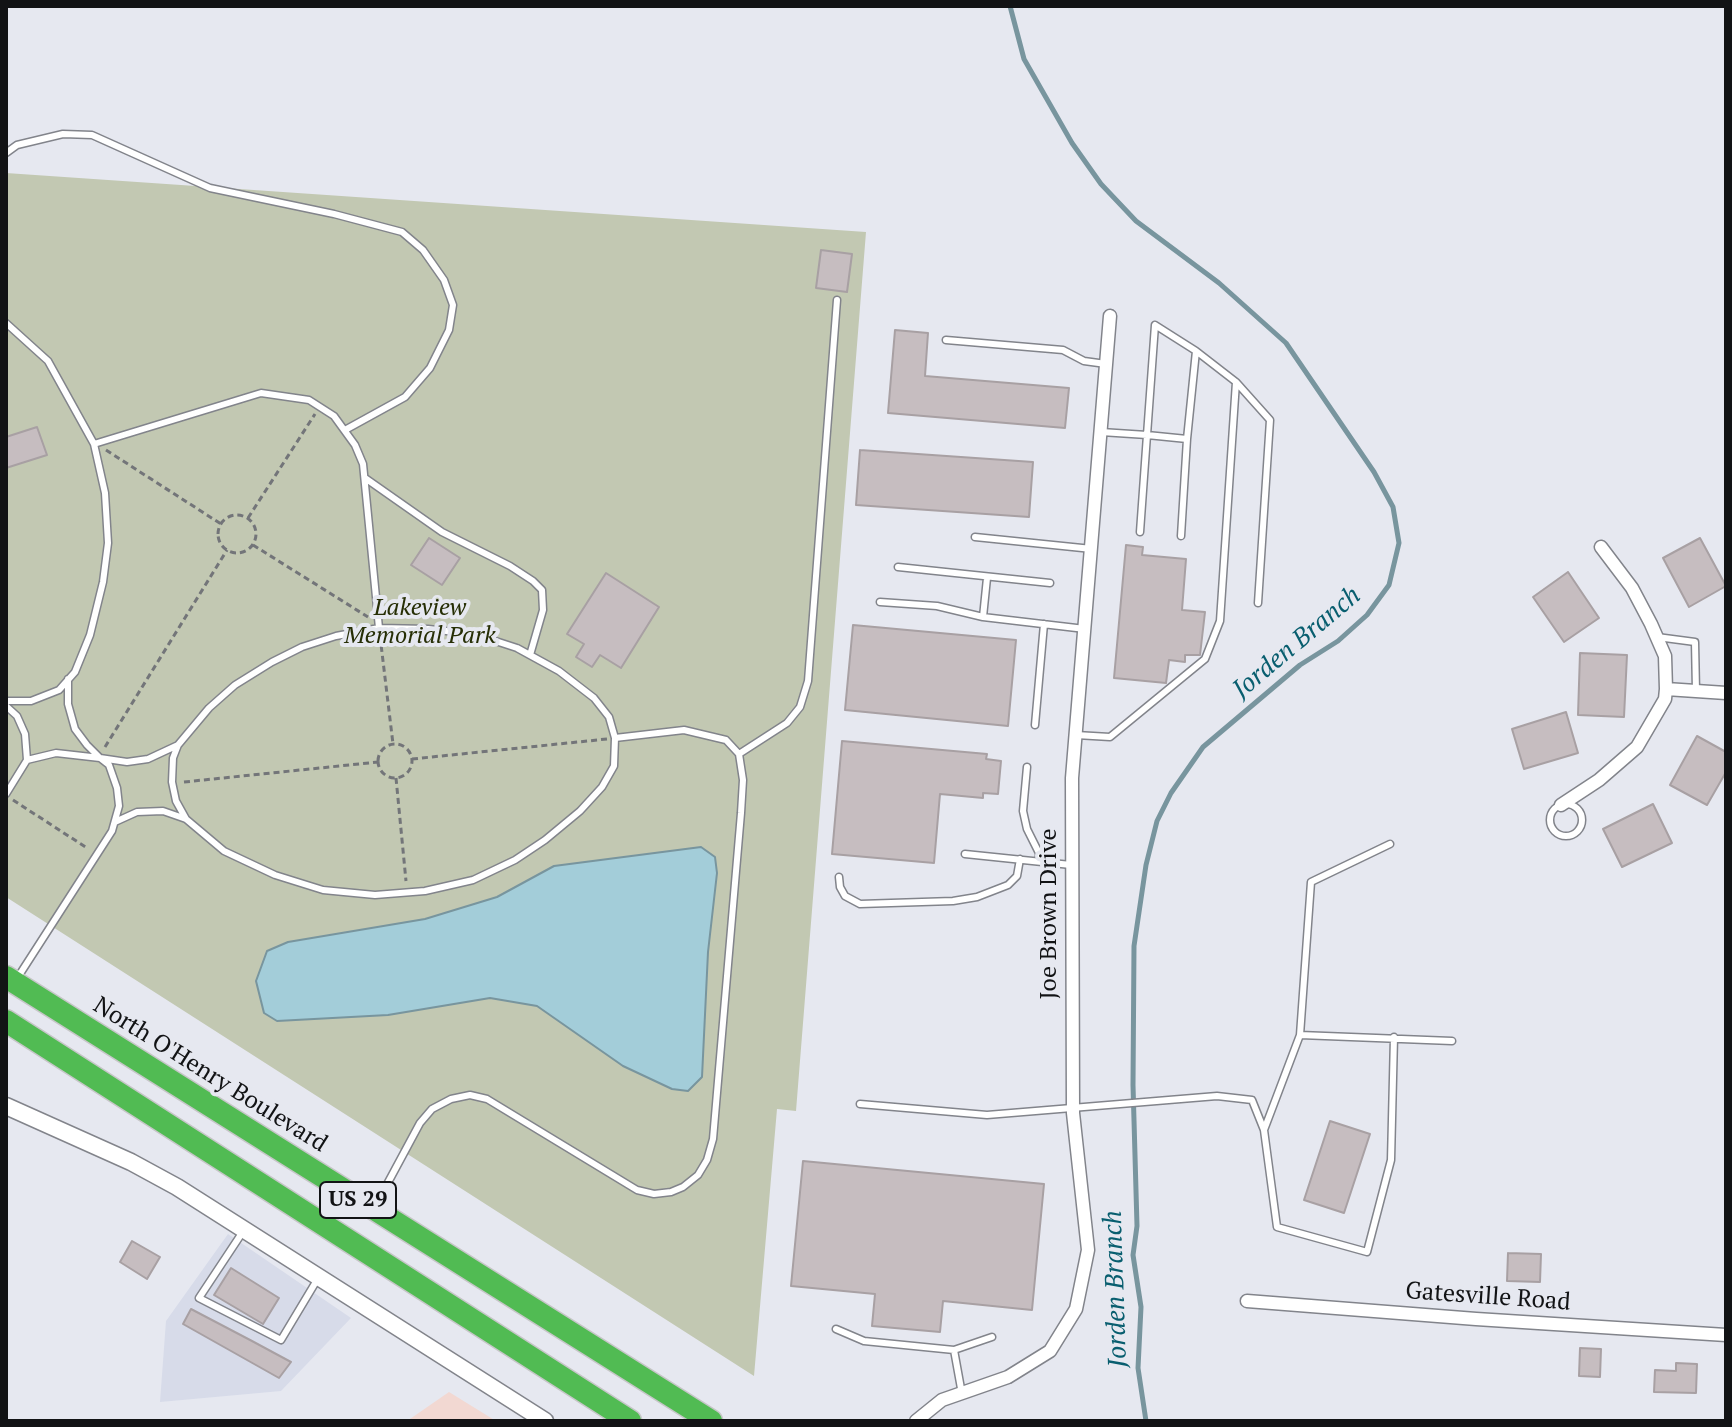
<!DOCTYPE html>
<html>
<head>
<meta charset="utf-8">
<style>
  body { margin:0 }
  #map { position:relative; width:1732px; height:1427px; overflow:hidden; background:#e6e8f0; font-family:"PT Serif",serif }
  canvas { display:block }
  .frame { position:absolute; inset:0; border:8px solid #121315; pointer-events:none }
</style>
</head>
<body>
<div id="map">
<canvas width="1732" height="1427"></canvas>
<div class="frame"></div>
</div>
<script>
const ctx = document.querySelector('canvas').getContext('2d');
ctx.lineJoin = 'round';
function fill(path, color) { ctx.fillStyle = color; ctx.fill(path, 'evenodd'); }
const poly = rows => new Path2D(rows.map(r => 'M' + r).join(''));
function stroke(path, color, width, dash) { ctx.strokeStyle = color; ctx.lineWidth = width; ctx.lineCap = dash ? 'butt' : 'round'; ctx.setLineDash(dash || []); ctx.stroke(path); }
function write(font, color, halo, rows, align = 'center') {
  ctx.font = font + ' "PT Serif",serif'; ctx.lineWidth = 8; ctx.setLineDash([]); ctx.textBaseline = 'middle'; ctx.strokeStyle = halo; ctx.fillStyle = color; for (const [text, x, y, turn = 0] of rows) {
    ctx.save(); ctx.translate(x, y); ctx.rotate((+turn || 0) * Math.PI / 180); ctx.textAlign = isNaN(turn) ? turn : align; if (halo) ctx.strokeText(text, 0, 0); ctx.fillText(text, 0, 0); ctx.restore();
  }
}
const built = poly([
  [228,1234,351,1318,281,1391,160,1402,166,1321]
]);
const industrial = poly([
  [449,1392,496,1421,407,1421]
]);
const green = poly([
  [6,173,866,232,796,1111,777,1109,754,1376,6,897]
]);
const water = poly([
  [701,847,715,857,717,873,708,952,702,1077,688,1091,672,1089,623,1066,537,1006,490,998,388,1015,277,1021,264,1013,256,981,267,951,288,942,425,919,497,897,554,866,701,847]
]);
const stream = poly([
  [1010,6,1024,59,1072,143,1101,184,1136,221,1219,283,1286,343,1374,472,1393,507,1399,543,1389,585,1367,615,1338,641,1300,665,1203,747,1171,793,1157,821,1146,865,1134,946,1133,1085,1137,1226,1133,1255,1141,1307,1138,1368,1146,1421]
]);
const building = poly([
  [821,250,852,254,847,292,816,288,821,250],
  [895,330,928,333,925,376,1069,388,1065,428,888,413,895,330],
  [37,427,47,455,6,468,6,437,37,427],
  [860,450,1033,462,1029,517,856,505,860,450],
  [429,538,460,558,442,585,411,565,429,538],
  [1700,538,1726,586,1689,607,1663,558,1700,538],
  [1126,545,1143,547,1142,555,1186,559,1182,610,1205,612,1200,655,1185,655,1185,662,1169,660,1166,683,1114,678,1126,545],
  [1568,572,1599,618,1564,642,1533,597,1568,572],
  [606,573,659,607,621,668,600,655,592,667,576,657,584,644,567,634,606,573],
  [853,625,1016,640,1008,726,845,710,853,625],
  [1580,653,1627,655,1624,717,1578,715,1580,653],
  [1566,712,1578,753,1524,769,1512,729,1566,712],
  [1697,736,1726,752,1726,772,1707,805,1670,785,1697,736],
  [842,741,987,754,986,759,1001,761,998,794,983,793,983,798,940,794,934,863,832,854,842,741],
  [1653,804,1672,843,1622,867,1603,829,1653,804],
  [1330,1121,1370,1134,1344,1213,1304,1200,1330,1121],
  [803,1161,1044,1184,1032,1310,943,1301,940,1332,872,1326,875,1294,791,1286,803,1161],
  [132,1241,160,1257,147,1279,120,1262,132,1241],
  [1508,1253,1541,1254,1540,1282,1507,1281,1508,1253],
  [231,1268,279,1298,263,1324,214,1295,231,1268],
  [191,1309,252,1341,291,1362,279,1378,183,1324,191,1309],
  [1580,1348,1601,1349,1600,1377,1579,1376,1580,1348],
  [1676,1363,1697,1364,1696,1393,1654,1392,1655,1370,1676,1371,1676,1363]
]);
const path = poly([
  [106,450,221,524],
  '218 534a19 19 0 1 1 38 0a19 19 0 1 1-38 0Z',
  [248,518,315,414],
  [253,545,368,617],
  [380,636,393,744],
  '378 761a17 17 0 1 1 34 0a17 17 0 1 1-34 0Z',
  [105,747,227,550],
  [412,759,607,739],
  [396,778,406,881],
  [184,782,378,762],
  [13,800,87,848]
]);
const lane = poly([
  [6,153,17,145,63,134,92,135,210,188,334,214,402,232,423,250,444,280,453,305,449,330,430,368,405,397,345,430],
  [6,323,48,361,94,444,105,493,108,543,103,582,90,635,75,672,59,690,31,701,6,701],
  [946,340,1063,350,1084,361,1106,364],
  [1196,351,1236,382],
  [1101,432,1147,435,1187,439,1196,351,1155,325,1147,435,1140,532],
  [94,444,261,393,309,400,334,416,355,445,363,464,379,628,428,629,474,634,517,648,559,671,594,698,609,717,615,738,684,730,726,740,739,754,743,780,741,813,713,1139,707,1160,698,1175,683,1187,671,1192,654,1194,637,1190,487,1099,470,1095,451,1099,432,1109,420,1123,377,1203],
  [365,478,442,532,510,566,533,581,542,590,543,610,530,655],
  [1181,536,1187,439],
  [975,537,1092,549],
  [898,567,1050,583],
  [880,602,937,606,983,617,1085,629],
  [983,617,987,578],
  [1657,637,1695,642,1696,691],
  [68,679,68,704,75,729,87,745,100,758,127,762,148,759,178,745,209,708,235,685,272,662,302,647,336,636,379,628],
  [6,706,17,716,25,734,27,760,6,794],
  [1035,725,1044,624],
  [1076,735,1110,737,1205,659,1220,621,1236,382,1270,420,1258,603],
  [178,745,173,758,172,782,176,801,186,819],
  [739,754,787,723,800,707,808,681,837,300],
  [1027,767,1023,811,1027,829,1039,853,1039,861],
  '1550 820a16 16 0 1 1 32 0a16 16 0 1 1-32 0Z',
  [115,822,137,812,163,811,186,819,224,851,275,875,323,890,375,895,425,891,473,880,515,860,545,840,580,811,602,787,614,766,615,738],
  [965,854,1071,865],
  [839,877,840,887,845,896,860,904,953,901,977,897,1008,885,1017,876,1020,859],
  [18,977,112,831,119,806,117,788,109,765,100,758,56,753,27,760],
  [1300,1035,1311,882,1390,844],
  [860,1104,987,1115,1217,1096,1252,1100,1264,1130,1277,1227,1367,1252,1391,1160,1394,1037],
  [1264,1130,1300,1035,1452,1041],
  [244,1230,199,1298,281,1340,317,1280],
  [836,1329,864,1341,954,1350,962,1394],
  [954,1350,992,1337]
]);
const street = poly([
  [1601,547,1632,588,1651,624,1665,656,1666,689],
  [1561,805,1599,780,1637,747,1665,699,1666,689,1726,693],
  [1247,1301,1476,1319,1726,1335],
  [916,1421,942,1400,1008,1377,1050,1351,1076,1309,1088,1250,1073,1113,1072,778,1110,316]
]);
const secondary = poly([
  [6,1106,131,1162,177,1187,545,1421]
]);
const highway = poly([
  [6,977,711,1421],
  [6,1021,630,1421]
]);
const shields = [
  [358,1200,76]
];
const shieldNames = [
  ["US 29",358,1200]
];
const parkNames = [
  ["Lakeview",420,608],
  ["Memorial Park",420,636]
];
const streetNames = [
  ["Joe Brown Drive",1049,914,-90],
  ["North O'Henry Boulevard",210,1075,32],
  ["Gatesville Road",1488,1297,4]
];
const waterNames = [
  ["Jorden Branch",1297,643,-40],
  ["Jorden Branch",1116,1289,-92]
];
fill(built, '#d7dbe9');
fill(industrial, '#f2d8d2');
fill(green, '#c2c8b2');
fill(water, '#a3cdd9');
stroke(water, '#78959e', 2);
stroke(stream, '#78959e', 5);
fill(building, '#c6bdc0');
stroke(building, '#a8a0a3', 2);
stroke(lane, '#82848b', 9);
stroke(street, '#82848b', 15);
stroke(secondary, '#82848b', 19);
stroke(highway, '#c6c6c7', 25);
stroke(path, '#737579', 3, [6, 4]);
stroke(lane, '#fff', 6);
stroke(street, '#fff', 12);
stroke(secondary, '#fff', 16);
stroke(highway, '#51bb53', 22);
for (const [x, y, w] of shields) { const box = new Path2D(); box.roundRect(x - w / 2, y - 18, w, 36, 6); ctx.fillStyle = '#e6e8f0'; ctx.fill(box); stroke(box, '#121315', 2); }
write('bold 22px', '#121315', null, shieldNames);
write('italic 24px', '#262e05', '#e6e8f0', parkNames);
write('24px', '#121315', '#e6e8f0', streetNames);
write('italic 26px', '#085e6f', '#e6e8f0', waterNames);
</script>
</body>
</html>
